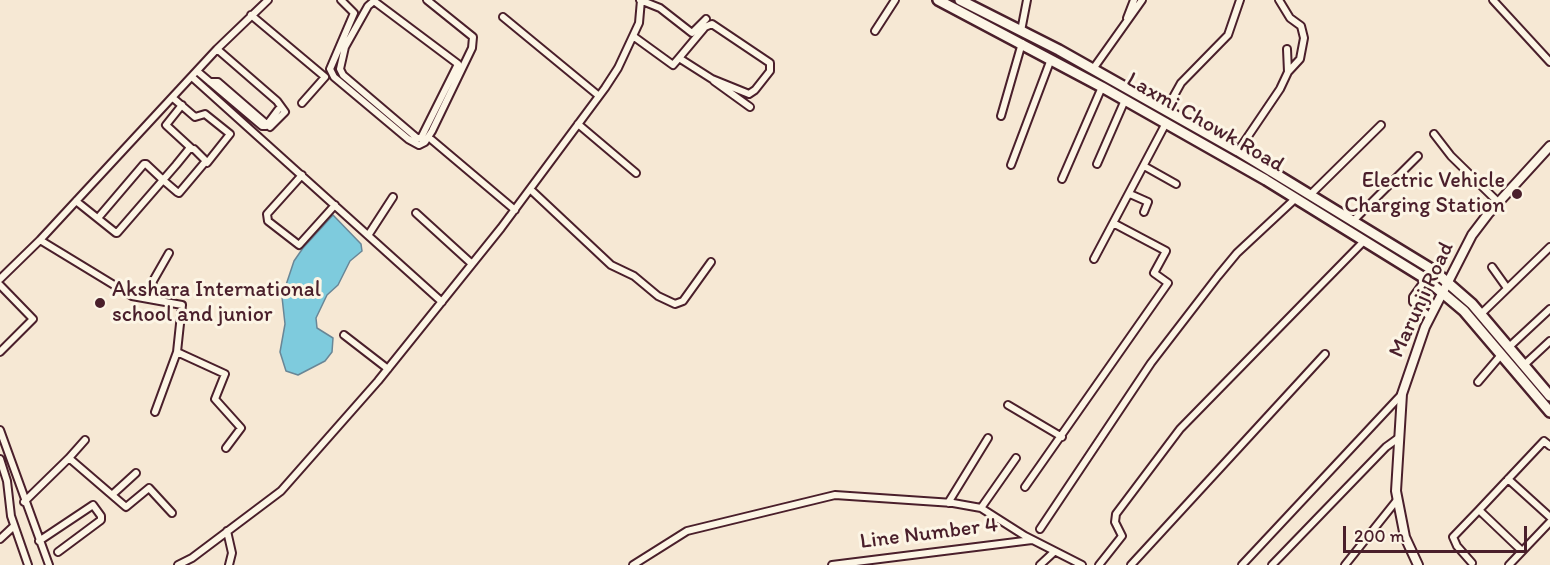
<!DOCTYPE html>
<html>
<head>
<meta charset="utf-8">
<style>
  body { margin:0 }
  #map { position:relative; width:1550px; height:565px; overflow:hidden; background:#f6e8d4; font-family:Itim,sans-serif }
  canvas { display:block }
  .scale { position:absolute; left:1343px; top:526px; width:184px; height:27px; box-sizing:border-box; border:3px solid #4a1f2b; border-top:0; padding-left:8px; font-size:18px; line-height:21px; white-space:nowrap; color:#4a1f2b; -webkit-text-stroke:4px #fcf5e5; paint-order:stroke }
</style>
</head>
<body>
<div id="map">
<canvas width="1550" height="565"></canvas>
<div class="scale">200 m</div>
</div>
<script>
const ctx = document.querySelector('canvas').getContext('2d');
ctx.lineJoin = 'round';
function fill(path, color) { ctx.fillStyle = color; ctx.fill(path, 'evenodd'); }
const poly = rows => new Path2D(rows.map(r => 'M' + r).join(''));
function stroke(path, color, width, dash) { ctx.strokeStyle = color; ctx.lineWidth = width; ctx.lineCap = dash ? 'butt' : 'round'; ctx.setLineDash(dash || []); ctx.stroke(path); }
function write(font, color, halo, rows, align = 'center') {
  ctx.font = font + ' Itim,sans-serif'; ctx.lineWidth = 6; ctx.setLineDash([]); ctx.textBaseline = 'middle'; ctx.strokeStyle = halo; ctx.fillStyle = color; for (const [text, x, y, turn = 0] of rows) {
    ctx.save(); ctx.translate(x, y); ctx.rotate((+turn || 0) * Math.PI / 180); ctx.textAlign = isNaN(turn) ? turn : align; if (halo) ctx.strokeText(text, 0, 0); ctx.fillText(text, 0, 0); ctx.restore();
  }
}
const water = poly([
  [333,215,361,244,362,251,350,261,338,285,327,295,316,318,317,328,333,338,332,352,325,361,298,375,286,371,280,352,285,324,282,297,294,261,303,248,333,215]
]);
const minor = poly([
  [341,0,354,13,330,69,334,77,408,139,419,145,425,142,432,131,472,48,473,37,427,0],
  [640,0,660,8,692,33,706,19],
  [1279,0,1290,18,1301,26,1304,38,1300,59,1288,72],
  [1493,0,1550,62],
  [374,1,458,64,421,138,417,138,343,75,340,69,345,47,368,6,374,1],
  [251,15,325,77,302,103],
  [503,17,599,96],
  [1127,18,1134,0],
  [875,31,895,0],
  [1021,31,1027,0],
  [633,36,673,65,679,58,705,27,712,24,770,63,770,71,755,90,749,94,712,79,679,58],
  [1093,69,1142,0],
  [197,71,262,126,266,126,278,110],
  [192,77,442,302],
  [714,81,750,107],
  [210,82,218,82,270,127,285,112,277,101,217,49],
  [173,98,195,117,205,114,230,134,207,163],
  [182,105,166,125,191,148],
  [1166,110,1181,83,1228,35,1240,0],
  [1001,116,1022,43],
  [578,124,636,173],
  [1434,134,1451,156,1498,202],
  [432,140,515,210],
  [1238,151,1280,89,1288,72,1287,49],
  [1097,164,1125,100],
  [1011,165,1051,59],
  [1144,166,1176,184],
  [302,175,267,214,268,221,299,245,335,205],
  [1062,179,1102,87],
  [530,189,611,265,634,276,658,296,675,304,683,301,711,262],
  [1130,194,1148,202,1144,212],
  [1311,194,1381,125],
  [76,201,116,233,117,233,163,180,176,165,189,149,194,149,206,161,179,193,177,192,163,180,146,164,144,164,98,218],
  [416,213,472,264],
  [1352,222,1418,156],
  [369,234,393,197],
  [40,240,132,296,182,305,177,352,155,412],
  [1094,259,1166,123],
  [1492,267,1507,288],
  [0,279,40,240,217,49,268,0],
  [1426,279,1413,297,1413,302,1430,317],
  [0,285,33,319,0,352],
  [150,299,153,281,169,253],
  [1481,314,1550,247],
  [344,335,388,369],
  [1509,347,1550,309],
  [177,352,225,374,215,399,241,428,226,448],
  [1523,366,1550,341],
  [1478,382,1501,355],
  [1008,405,1062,437],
  [0,430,49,565],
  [69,458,85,440],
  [0,459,7,481,11,516,28,565],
  [1508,479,1550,517],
  [1025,487,1168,283,1154,273,1166,251,1115,224],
  [113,494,136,473],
  [24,502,69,458,126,507,149,488,172,513],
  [948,503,988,438],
  [981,508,1016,458],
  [1040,529,1151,363,1218,276,1237,253,1296,198],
  [227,531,232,553,229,565],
  [0,539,14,526],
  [39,541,93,505,101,516,101,520,58,552],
  [1522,551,1479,510,1544,441,1550,446],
  [1472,563,1457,546,1453,537,1479,510],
  [178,565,192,558,281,491,378,381,501,228,605,88,618,68,639,23,641,0],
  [633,565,687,531,835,495,953,503,981,508,1025,536,1082,565],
  [832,565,1032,540],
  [1040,565,1054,552],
  [1099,565,1122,536,1115,522,1116,514,1180,429,1363,242],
  [1131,565,1325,354],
  [1242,565,1402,394],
  [1272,565,1386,447,1397,439],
  [1345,565,1397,500],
  [1509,565,1550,522]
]);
const tertiary = poly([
  [1418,565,1405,537,1396,491,1402,394,1425,327,1472,235,1488,214,1550,146]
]);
const secondary = poly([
  [938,0,1102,87,1266,180,1426,279,1464,311,1550,412],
  [960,0,1059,50,1238,151,1433,270,1472,304,1550,396]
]);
const markers = [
  [1517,194,6,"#4a1f2b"],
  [100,303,6,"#4a1f2b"]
];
const streetNames = [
  ["Laxmi Chowk Road",1205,123,30],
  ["Marunji Road",1422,300,-65],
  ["Line Number 4",929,534,-7]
];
const poiNames = [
  ["Electric Vehicle",1505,181],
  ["Charging Station",1505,206],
  ["Akshara International",112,290,"left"],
  ["school and junior",112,315,"left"]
];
fill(water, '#7ecbdd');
stroke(water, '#698696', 1.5);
stroke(minor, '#4a1f2b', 10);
stroke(tertiary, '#4a1f2b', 12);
stroke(secondary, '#4a1f2b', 14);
stroke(minor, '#fcf5e5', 6);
stroke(tertiary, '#fcf5e5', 8);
stroke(secondary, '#fcf5e5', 9);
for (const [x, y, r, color] of markers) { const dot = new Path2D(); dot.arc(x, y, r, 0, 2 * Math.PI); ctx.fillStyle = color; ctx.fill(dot); stroke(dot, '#fcf5e5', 2); }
write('22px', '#4a1f2b', '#fcf5e5', streetNames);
write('22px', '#4a1f2b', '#fcf5e5', poiNames, 'right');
</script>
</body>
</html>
